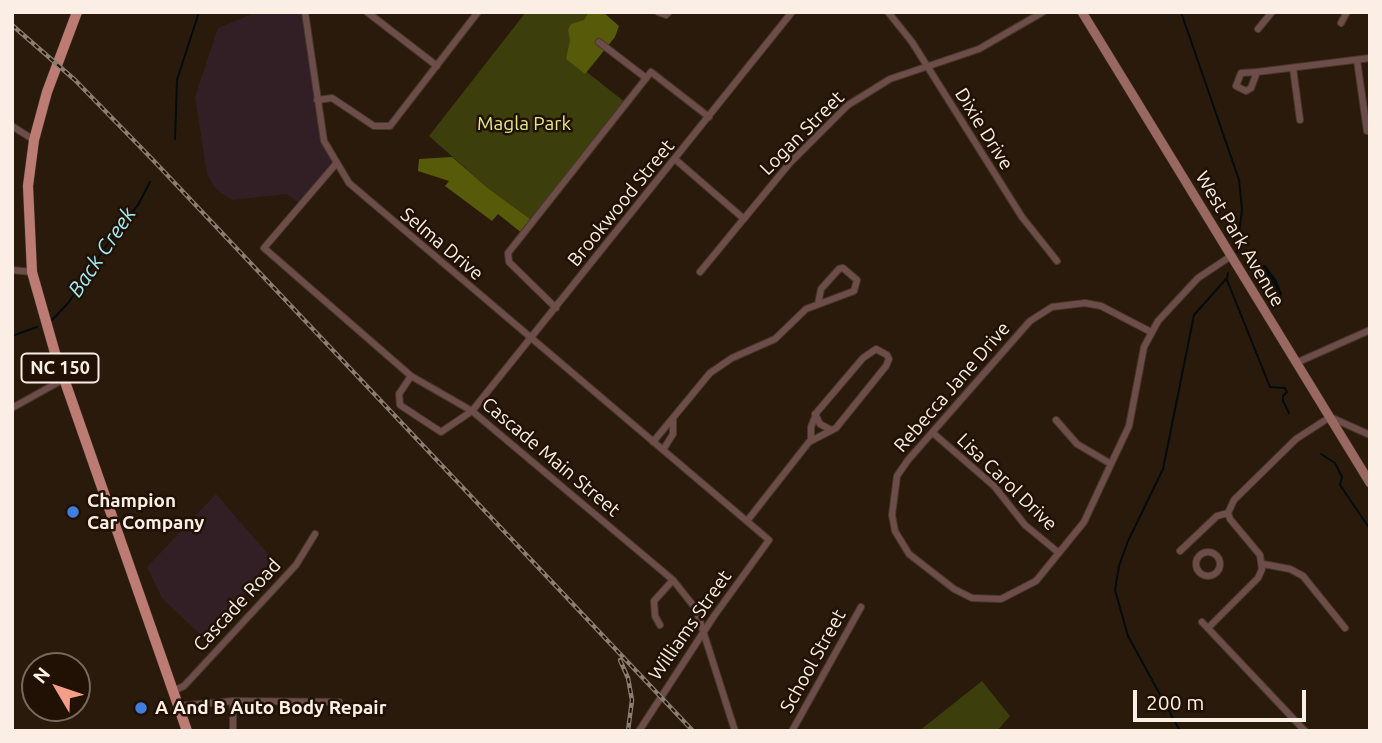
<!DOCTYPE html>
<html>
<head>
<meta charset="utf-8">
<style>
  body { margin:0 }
  #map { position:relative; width:1382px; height:743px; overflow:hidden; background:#2a1a0c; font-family:Ubuntu,sans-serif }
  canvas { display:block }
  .frame { position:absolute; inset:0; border:14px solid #faeee5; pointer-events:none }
  .north { position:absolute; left:21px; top:652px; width:70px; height:70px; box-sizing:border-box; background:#201104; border:2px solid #77695e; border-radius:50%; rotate:309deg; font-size:19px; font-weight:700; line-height:28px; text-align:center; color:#faeee5 }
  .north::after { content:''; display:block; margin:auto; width:24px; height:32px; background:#f49e89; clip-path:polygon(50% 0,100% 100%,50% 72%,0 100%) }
  .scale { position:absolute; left:1133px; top:690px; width:173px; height:32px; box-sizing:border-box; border:4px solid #faeee5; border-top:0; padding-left:9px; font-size:21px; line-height:24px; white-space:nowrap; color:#faeee5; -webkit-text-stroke:5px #201104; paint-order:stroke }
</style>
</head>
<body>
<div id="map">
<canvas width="1382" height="743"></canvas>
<div class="frame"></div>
<div class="north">N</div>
<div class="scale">200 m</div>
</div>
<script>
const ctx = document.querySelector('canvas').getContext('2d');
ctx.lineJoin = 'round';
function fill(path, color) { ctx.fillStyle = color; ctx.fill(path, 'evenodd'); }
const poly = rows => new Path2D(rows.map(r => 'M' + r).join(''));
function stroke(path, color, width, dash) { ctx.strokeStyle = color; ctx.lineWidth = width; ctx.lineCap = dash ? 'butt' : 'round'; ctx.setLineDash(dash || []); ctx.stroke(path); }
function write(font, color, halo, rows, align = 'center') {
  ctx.font = font + ' Ubuntu,sans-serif'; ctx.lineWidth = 5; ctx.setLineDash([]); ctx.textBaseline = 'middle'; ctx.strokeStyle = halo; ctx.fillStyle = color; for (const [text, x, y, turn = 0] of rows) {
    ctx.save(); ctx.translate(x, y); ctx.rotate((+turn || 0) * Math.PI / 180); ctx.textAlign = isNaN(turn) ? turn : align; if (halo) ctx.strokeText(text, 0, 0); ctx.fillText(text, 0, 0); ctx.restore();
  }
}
const industrial = poly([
  [257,12,305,12,320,126,335,165,301,205,287,194,232,200,217,190,207,174,195,97,218,28],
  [216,494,275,562,204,638,162,598,147,567]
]);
const green = poly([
  [526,12,598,12,578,65,626,103,533,221,489,189,429,136],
  [982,681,1010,716,997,731,919,731]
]);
const forest = poly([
  [589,12,603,12,619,26,615,37,585,74,566,59,570,40,568,30,571,24,584,20],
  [452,157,489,189,533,221,523,234,498,214,492,221,445,186,449,181,418,171,419,159]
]);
const water = poly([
  [1259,265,1265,265,1276,279,1282,294,1279,299,1273,300,1263,286,1256,270]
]);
const stream = poly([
  [1181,12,1239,180,1242,209,1237,252],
  [175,139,177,80,199,12],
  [1227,280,1270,387,1285,388,1287,392,1283,396,1283,401,1289,413],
  [52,320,69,302,114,234,138,205,150,182],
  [12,336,37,327],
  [1321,454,1335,463,1342,477,1340,485,1370,529],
  [1180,731,1128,636,1115,590,1119,566,1128,541,1163,469,1194,315,1227,278,1228,273]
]);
const minor = poly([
  [305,12,324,141,349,183,769,540,714,616,639,731],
  [367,12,437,66],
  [658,12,666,15,669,12],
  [888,12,912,42,1022,217,1057,261],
  [1341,23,1347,12],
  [1258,29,1272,12],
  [599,42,646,78],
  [1357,60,1367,131],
  [1293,68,1300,120],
  [1257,72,1370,58],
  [1257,72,1251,88,1246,91,1236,86,1241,73,1257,72],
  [317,100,332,98,374,126,390,126,478,12],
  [12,126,34,140],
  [676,160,744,219],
  [335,165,264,248,411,376,472,411,673,580,696,609,735,731],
  [12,270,32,272],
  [700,272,789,164,848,105,890,79,979,49,1043,12],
  [556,308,509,262,508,253,651,72,709,117],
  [1151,332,1101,306,1085,303,1052,307,1030,321,908,460,897,476,892,515,895,531,909,554,954,589,972,598,1001,599,1036,581,1084,522,1111,464,1129,426,1144,347,1158,321,1198,278,1231,256],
  [1296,363,1370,330],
  [411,376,399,394,400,405,441,432,472,411,792,12],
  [12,408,64,379],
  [815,414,820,424,831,430],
  [1056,420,1077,444,1111,464],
  [933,433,994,486,1025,525,1059,553],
  [653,442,710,373,732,358,775,339,806,309,854,291,857,280,843,268,839,269,821,289,818,304],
  [663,450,673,434,673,418],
  [747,521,809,442,836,428,886,366,889,359,887,355,876,349,863,358,817,412,811,427,811,440],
  [1180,551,1217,516,1228,513],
  '1196 564a12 12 0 1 1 24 0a12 12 0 1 1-24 0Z',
  [1263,564,1290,569,1303,576,1345,628],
  [1202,622,1305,731],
  [660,625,655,616,654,601,673,580],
  [1208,628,1258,578,1262,569,1260,555,1230,519,1228,513,1234,500,1296,439,1330,417,1370,435],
  [173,691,184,686,296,565,315,534],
  [178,706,233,701,339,702],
  [233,731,233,701],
  [792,731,861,607]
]);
const secondary = poly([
  [1082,12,1370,483]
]);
const primary = poly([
  [77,12,47,92,34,140,28,186,32,272,55,353,187,731]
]);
const rail = poly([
  [12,25,75,80,153,160,693,731],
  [620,660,628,678,632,700,628,731]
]);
const markers = [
  [73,512,7,"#3f7fe0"],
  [141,708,7,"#3f7fe0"]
];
const shields = [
  [60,368,77]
];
const shieldNames = [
  ["NC 150",60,368]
];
const parkNames = [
  ["Magla Park",524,124]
];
const streetNames = [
  ["Dixie Drive",984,129,58],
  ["Logan Street",802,133,-45],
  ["Brookwood Street",621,203,-51],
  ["West Park Avenue",1240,239,59],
  ["Selma Drive",442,244,40],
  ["Rebecca Jane Drive",952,387,-49],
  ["Cascade Main Street",551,457,40],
  ["Lisa Carol Drive",1007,482,44],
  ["Cascade Road",237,605,-47],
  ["Williams Street",690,625,-55],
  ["School Street",813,661,-61]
];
const poiNames = [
  ["Champion",87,501],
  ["Car Company",87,523],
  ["A And B Auto Body Repair",155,708]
];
const waterNames = [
  ["Back Creek",102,252,-56]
];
fill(industrial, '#311f25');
fill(green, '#3c3f0b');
fill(forest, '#575a08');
fill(water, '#020c0e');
stroke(stream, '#020c0e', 2);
stroke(minor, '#47382a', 8);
stroke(secondary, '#47382a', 10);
stroke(primary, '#47382a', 11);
stroke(minor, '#6d4d49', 6);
stroke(secondary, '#996861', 9);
stroke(primary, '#bc7c74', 10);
stroke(rail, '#8c7d72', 4.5);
stroke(rail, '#201104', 2, [5]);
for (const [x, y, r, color] of markers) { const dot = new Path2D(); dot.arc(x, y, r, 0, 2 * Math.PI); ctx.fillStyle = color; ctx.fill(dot); stroke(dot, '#201104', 2.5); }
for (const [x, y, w] of shields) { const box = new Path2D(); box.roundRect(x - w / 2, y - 14.5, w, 29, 5); ctx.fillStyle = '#201104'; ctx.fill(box); stroke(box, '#faeee5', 2); }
write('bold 18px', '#faeee5', null, shieldNames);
write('19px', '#e3ea84', '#201104', parkNames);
write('19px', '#faeee5', '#201104', streetNames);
write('bold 19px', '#faeee5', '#201104', poiNames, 'left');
write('italic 21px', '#a1edf7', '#201104', waterNames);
</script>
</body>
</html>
